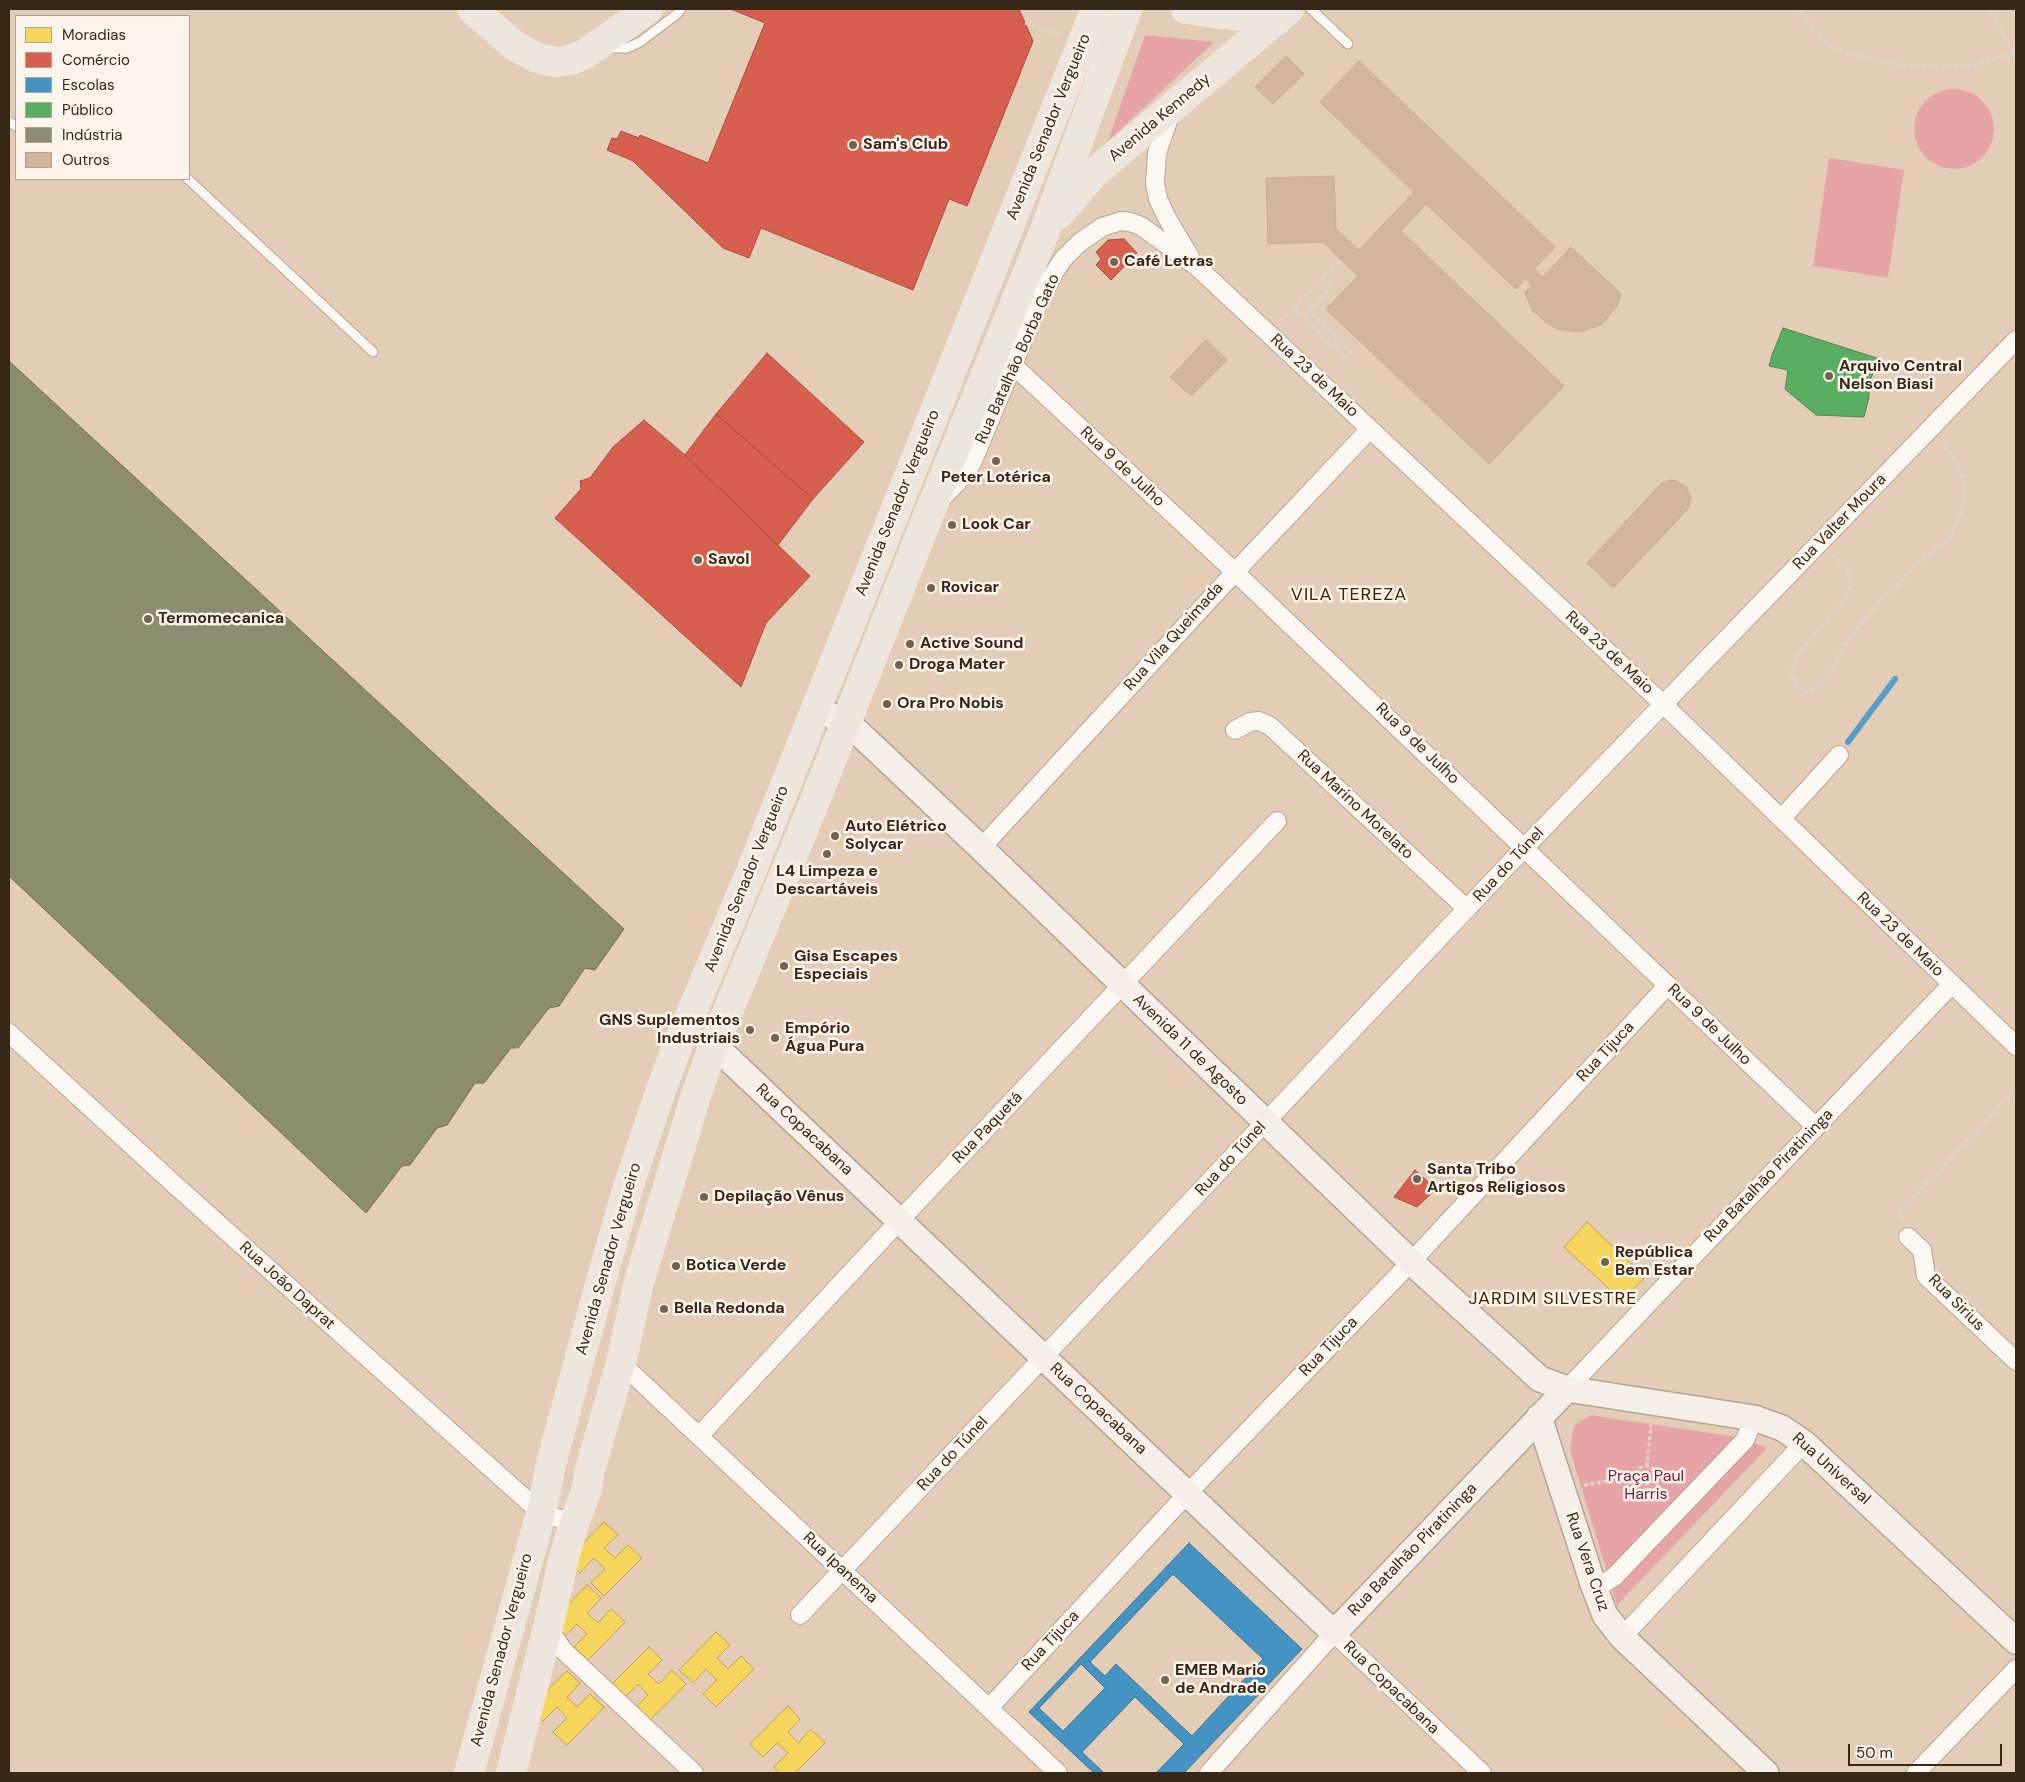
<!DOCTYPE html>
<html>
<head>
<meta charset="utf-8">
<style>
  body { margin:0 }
  #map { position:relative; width:2025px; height:1782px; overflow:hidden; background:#e4cdb6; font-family:"DM Sans",sans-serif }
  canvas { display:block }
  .frame { position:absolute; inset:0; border:10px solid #372717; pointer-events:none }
  .legend { position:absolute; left:15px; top:15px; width:175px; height:165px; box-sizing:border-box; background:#fdf4ec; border:1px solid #aea297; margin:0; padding:6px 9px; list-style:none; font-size:15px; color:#372717 }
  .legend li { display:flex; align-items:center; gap:10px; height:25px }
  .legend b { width:25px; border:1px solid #aea297 }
  .scale { position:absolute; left:1848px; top:1744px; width:154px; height:22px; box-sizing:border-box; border:2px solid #372717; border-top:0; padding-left:6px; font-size:15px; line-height:18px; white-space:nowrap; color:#372717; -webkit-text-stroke:4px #fdf4ec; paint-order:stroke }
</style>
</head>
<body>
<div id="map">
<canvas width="2025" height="1782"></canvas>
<div class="frame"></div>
<ul class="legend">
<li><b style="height:14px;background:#f6d55c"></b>Moradias</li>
<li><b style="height:14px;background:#d6604d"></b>Comércio</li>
<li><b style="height:14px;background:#4393c3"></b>Escolas</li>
<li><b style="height:14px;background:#5aae61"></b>Público</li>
<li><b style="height:14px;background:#8c8c6e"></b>Indústria</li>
<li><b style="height:14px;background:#d3b4a0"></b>Outros</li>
</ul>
<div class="scale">50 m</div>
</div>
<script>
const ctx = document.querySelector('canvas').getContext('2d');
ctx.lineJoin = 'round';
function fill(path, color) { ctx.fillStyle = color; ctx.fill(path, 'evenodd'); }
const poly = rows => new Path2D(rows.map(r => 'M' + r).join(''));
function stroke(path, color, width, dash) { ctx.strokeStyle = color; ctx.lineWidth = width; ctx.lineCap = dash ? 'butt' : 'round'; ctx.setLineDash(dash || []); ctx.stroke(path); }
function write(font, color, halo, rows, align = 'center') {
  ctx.font = font + ' "DM Sans",sans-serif'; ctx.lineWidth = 5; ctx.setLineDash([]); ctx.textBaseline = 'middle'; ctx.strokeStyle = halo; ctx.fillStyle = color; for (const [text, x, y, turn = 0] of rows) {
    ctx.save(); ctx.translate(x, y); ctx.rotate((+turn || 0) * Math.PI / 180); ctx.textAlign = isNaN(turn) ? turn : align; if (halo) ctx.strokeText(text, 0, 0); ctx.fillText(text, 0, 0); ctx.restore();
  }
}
const green = poly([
  [1145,35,1214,42,1108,141],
  '1914 129a40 40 0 1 1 80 0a40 40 0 1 1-80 0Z',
  [1829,158,1904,170,1888,278,1813,266],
  [1590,1415,1737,1437,1767,1448,1617,1605,1570,1450,1574,1426]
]);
const homes = poly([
  [1587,1222,1645,1277,1622,1301,1564,1247,1587,1222],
  [604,1522,618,1535,604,1548,615,1558,628,1545,642,1558,604,1596,591,1583,605,1569,594,1558,580,1573,567,1560,604,1522],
  [587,1585,601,1598,587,1613,598,1623,611,1609,625,1622,588,1660,574,1647,587,1634,577,1624,564,1637,550,1623,587,1585],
  [716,1632,730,1645,717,1658,728,1669,741,1656,754,1669,716,1707,703,1694,717,1680,706,1669,693,1683,679,1670,716,1632],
  [649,1647,662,1660,648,1674,659,1684,672,1670,686,1684,649,1721,635,1708,648,1695,638,1684,624,1698,611,1685,649,1647],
  [567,1671,580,1683,567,1697,577,1707,590,1694,604,1707,567,1745,553,1732,567,1718,557,1707,543,1721,529,1708,567,1671],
  [788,1706,800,1719,788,1732,798,1743,811,1729,825,1743,795,1773,780,1773,774,1767,788,1753,777,1743,763,1757,750,1744,788,1706]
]);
const shops = poly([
  [731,9,1019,9,1033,41,967,206,949,199,913,290,761,228,749,258,723,248,633,161,607,150,612,138,617,139,621,131,639,138,640,135,708,163,765,23,731,9],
  [1124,239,1137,253,1111,280,1096,265,1101,259,1096,252,1108,240,1124,239],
  [767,353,864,442,813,499,716,414,767,353],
  [716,414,813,499,778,545,685,455,716,414],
  [644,420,685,455,810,576,766,623,741,687,555,518,581,489,580,481,590,478,613,447,644,420],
  [1415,1170,1436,1189,1417,1207,1394,1197,1415,1170]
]);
const schools = poly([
  [1189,1543,1302,1649,1184,1773,1094,1773,1029,1712,1189,1543],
  [1173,1574,1263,1659,1192,1736,1116,1664,1105,1676,1090,1662,1173,1574],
  [1081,1664,1105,1688,1063,1731,1039,1708,1081,1664],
  [1135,1697,1184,1744,1156,1773,1104,1773,1082,1752,1135,1697]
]);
const public = poly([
  [1783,328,1880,359,1869,382,1869,397,1864,417,1816,415,1785,389,1788,370,1769,366,1772,355,1783,328]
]);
const industry = poly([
  [9,361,624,929,595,970,585,968,559,1006,549,1008,518,1048,511,1048,484,1083,475,1083,447,1125,437,1128,410,1165,402,1166,366,1213,9,876,9,361]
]);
const stream = poly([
  [1848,742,1895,679]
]);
const building = poly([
  [1286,56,1304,74,1273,104,1255,87,1286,56],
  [1359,61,1555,247,1534,269,1543,277,1571,247,1621,294,1617,306,1602,324,1581,332,1558,329,1549,325,1532,310,1525,292,1532,285,1525,279,1516,289,1426,204,1401,231,1564,386,1489,464,1326,309,1358,276,1323,242,1268,244,1266,178,1334,176,1336,229,1359,250,1414,192,1320,102,1359,61],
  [1206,340,1227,360,1191,396,1170,377,1206,340],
  [1671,480,1677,481,1687,488,1691,499,1688,509,1613,588,1587,563,1661,484,1671,480]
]);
const path = poly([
  [1800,9,1808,23,1830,47,1876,61,1908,66,1949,67,1975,65,2016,53],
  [1990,9,2016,57],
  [1025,23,1060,35],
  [1294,308,1345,358,1351,352,1309,310,1332,286,1323,277],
  [1281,321,1340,260],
  [1833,555,1847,568,1852,583,1845,600,1799,653,1790,674,1799,688,1808,692,1817,688,1830,674,1850,637,1876,606,1923,558,1946,542,1956,526,1963,508,1965,495,1963,479,1955,461,1942,443],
  [1903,1219,1900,1212,2016,1089],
  [1647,1466,1651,1424],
  '1637 1475a9 9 0 1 1 18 0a9 9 0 1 1-18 0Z',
  [1652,1480,1668,1496],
  [1584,1485,1638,1476]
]);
const lane = poly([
  [1311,9,1348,44],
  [605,48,627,48,640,42,677,14,681,9],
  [9,122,16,126],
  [188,179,373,352]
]);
const street = poly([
  [1171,112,1157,153,1155,183,1158,199,1167,218,1190,257],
  [1014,366,1235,572,1816,1127],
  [940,500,956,484,972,463,1039,302,1054,273,1063,259,1079,243,1102,227,1121,221,1130,222,1141,226,1196,266,1269,334,1664,705,2016,1046],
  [1235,730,1250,722,1259,721,1270,726,1467,909],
  [1781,819,1839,755],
  [981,848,1235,572,1370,429],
  [9,1033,175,1185,541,1513,574,1523],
  [1908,1237,1922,1250,1926,1276,2016,1361],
  [621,1363,1058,1773],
  [1567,1389,1951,985],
  [699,1436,899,1221,1277,821],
  [1593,1584,1606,1582,1615,1576,1745,1440,1754,1418],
  [800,1615,1525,847,2016,340],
  [548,1628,563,1650,694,1773],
  [1622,1637,1804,1443],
  [989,1708,1187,1494,1411,1262,1668,985],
  [1209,1773,1334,1633,1482,1773],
  [1916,1773,2016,1669]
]);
const secondary = poly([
  [815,710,846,721,981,848,1411,1262,1540,1379,1567,1389,1754,1418,1782,1428,1804,1443,2016,1641],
  [714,1045,1334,1633,1567,1389],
  [1539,1417,1593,1584,1605,1615,1622,1637,1766,1773]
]);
const primary = poly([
  [472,9,515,46,537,58,557,62,571,60,585,54,648,9],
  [1186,9,1276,21],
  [1059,214,1093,174,1289,9],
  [469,1773,541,1513,552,1460,601,1281,629,1184,661,1090,677,1047,750,874,1096,9],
  [511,1773,548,1628,564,1558,574,1523,587,1489,590,1470,621,1363,639,1282,697,1092,714,1045,813,806,931,509,1042,238,1127,9]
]);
const markers = [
  [853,145,5,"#74614f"],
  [1114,262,5,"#74614f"],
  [1829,376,5,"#74614f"],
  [996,461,5,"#74614f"],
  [952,525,5,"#74614f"],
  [698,560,5,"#74614f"],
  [931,588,5,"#74614f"],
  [148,619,5,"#74614f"],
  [910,644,5,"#74614f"],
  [899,665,5,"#74614f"],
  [887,704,5,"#74614f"],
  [835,836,5,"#74614f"],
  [827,854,5,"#74614f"],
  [784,966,5,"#74614f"],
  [750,1030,5,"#74614f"],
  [775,1038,5,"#74614f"],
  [1417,1179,5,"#74614f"],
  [704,1197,5,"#74614f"],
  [1605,1262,5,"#74614f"],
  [676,1266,5,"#74614f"],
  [664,1309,5,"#74614f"],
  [1165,1680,5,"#74614f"]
];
const streetNames = [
  ["Avenida Kennedy",1160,118,-40],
  ["Avenida Senador Vergueiro",1049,127,-68],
  ["Rua Batalhão Borba Gato",1018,359,-66],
  ["Rua 23 de Maio",1314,376,43],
  ["Rua 9 de Julho",1122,467,43],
  ["Avenida Senador Vergueiro",898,503,-68],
  ["Rua Valter Moura",1840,522,-46],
  ["Rua Vila Queimada",1174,637,-48],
  ["Rua 23 de Maio",1609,653,43],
  ["Rua 9 de Julho",1417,744,44],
  ["Rua Marino Morelato",1355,805,43],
  ["Rua do Túnel",1509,865,-47],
  ["Avenida Senador Vergueiro",747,879,-68],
  ["Rua 23 de Maio",1900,935,44],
  ["Rua 9 de Julho",1709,1025,44],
  ["Avenida 11 de Agosto",1190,1050,44],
  ["Rua Tijuca",1606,1052,-47],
  ["Rua Paquetá",988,1128,-46],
  ["Rua Copacabana",804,1130,43],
  ["Rua do Túnel",1231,1159,-47],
  ["Rua Batalhão Piratininga",1769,1176,-46],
  ["Avenida Senador Vergueiro",609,1259,-74],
  ["Rua João Daprat",287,1286,42],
  ["Rua Sirius",1956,1303,45],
  ["Rua Tijuca",1329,1347,-46],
  ["Rua Copacabana",1098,1409,43],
  ["Rua do Túnel",953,1454,-47],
  ["Rua Universal",1831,1469,42],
  ["Rua Batalhão Piratininga",1413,1550,-46],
  ["Rua Vera Cruz",1587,1562,71],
  ["Rua Ipanema",840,1568,43],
  ["Rua Tijuca",1051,1641,-47],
  ["Avenida Senador Vergueiro",502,1650,-75],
  ["Rua Copacabana",1391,1688,44]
];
const poiNames = [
  ["Sam's Club",863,145],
  ["Café Letras",1124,262],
  ["Arquivo Central",1839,367],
  ["Nelson Biasi",1839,385],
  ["Peter Lotérica",996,478,"center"],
  ["Look Car",962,525],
  ["Savol",708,560],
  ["Rovicar",941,588],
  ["Termomecanica",158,619],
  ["Active Sound",920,644],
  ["Droga Mater",909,665],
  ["Ora Pro Nobis",897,704],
  ["Auto Elétrico",845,827],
  ["Solycar",845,845],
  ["L4 Limpeza e",827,872,"center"],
  ["Descartáveis",827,890,"center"],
  ["Gisa Escapes",794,957],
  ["Especiais",794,975],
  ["GNS Suplementos",740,1021,"right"],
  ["Industriais",740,1039,"right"],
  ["Empório",785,1029],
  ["Água Pura",785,1047],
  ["Santa Tribo",1427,1170],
  ["Artigos Religiosos",1427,1188],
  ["Depilação Vênus",714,1197],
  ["República",1615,1253],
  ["Bem Estar",1615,1271],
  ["Botica Verde",686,1266],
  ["Bella Redonda",674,1309],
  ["EMEB Mario",1175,1671],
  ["de Andrade",1175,1689]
];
const parkNames = [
  ["Praça Paul",1646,1477],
  ["Harris",1646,1495]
];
const neighbourhoodNames = [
  ["VILA TEREZA",1349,595],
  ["JARDIM SILVESTRE",1553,1299]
];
fill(green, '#e6a4a7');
fill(homes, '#f6d55c');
stroke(homes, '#bda147', 1);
fill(shops, '#d6604d');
stroke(shops, '#a64f3d', 1);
fill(schools, '#4393c3');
stroke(schools, '#3f738f', 1);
fill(public, '#5aae61');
stroke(public, '#50864b', 1);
fill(industry, '#8c8c6e');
stroke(industry, '#726e54', 1);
stroke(stream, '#579dca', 6);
fill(building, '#d3b4a0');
stroke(building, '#c0ab9d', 1);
stroke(lane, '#b6a492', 11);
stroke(street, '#b6a492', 20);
stroke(secondary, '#b6a492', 28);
stroke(primary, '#f3e8de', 30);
stroke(path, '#dcd5ce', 3, [4, 2.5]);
stroke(lane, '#fbf8f4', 9);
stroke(street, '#fbf8f4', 18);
stroke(secondary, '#f4efe9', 25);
stroke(primary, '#ede6de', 28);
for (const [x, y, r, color] of markers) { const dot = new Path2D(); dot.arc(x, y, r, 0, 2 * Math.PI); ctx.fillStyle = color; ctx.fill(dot); stroke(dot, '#fdf4ec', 2); }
write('16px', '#372717', '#fdf4ec', streetNames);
write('bold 16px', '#372717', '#fdf4ec', poiNames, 'left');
write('16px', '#7a1239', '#fdf4ec', parkNames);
ctx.letterSpacing = '1px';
write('18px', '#3d2305', '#fdf4ec', neighbourhoodNames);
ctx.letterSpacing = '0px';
</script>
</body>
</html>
